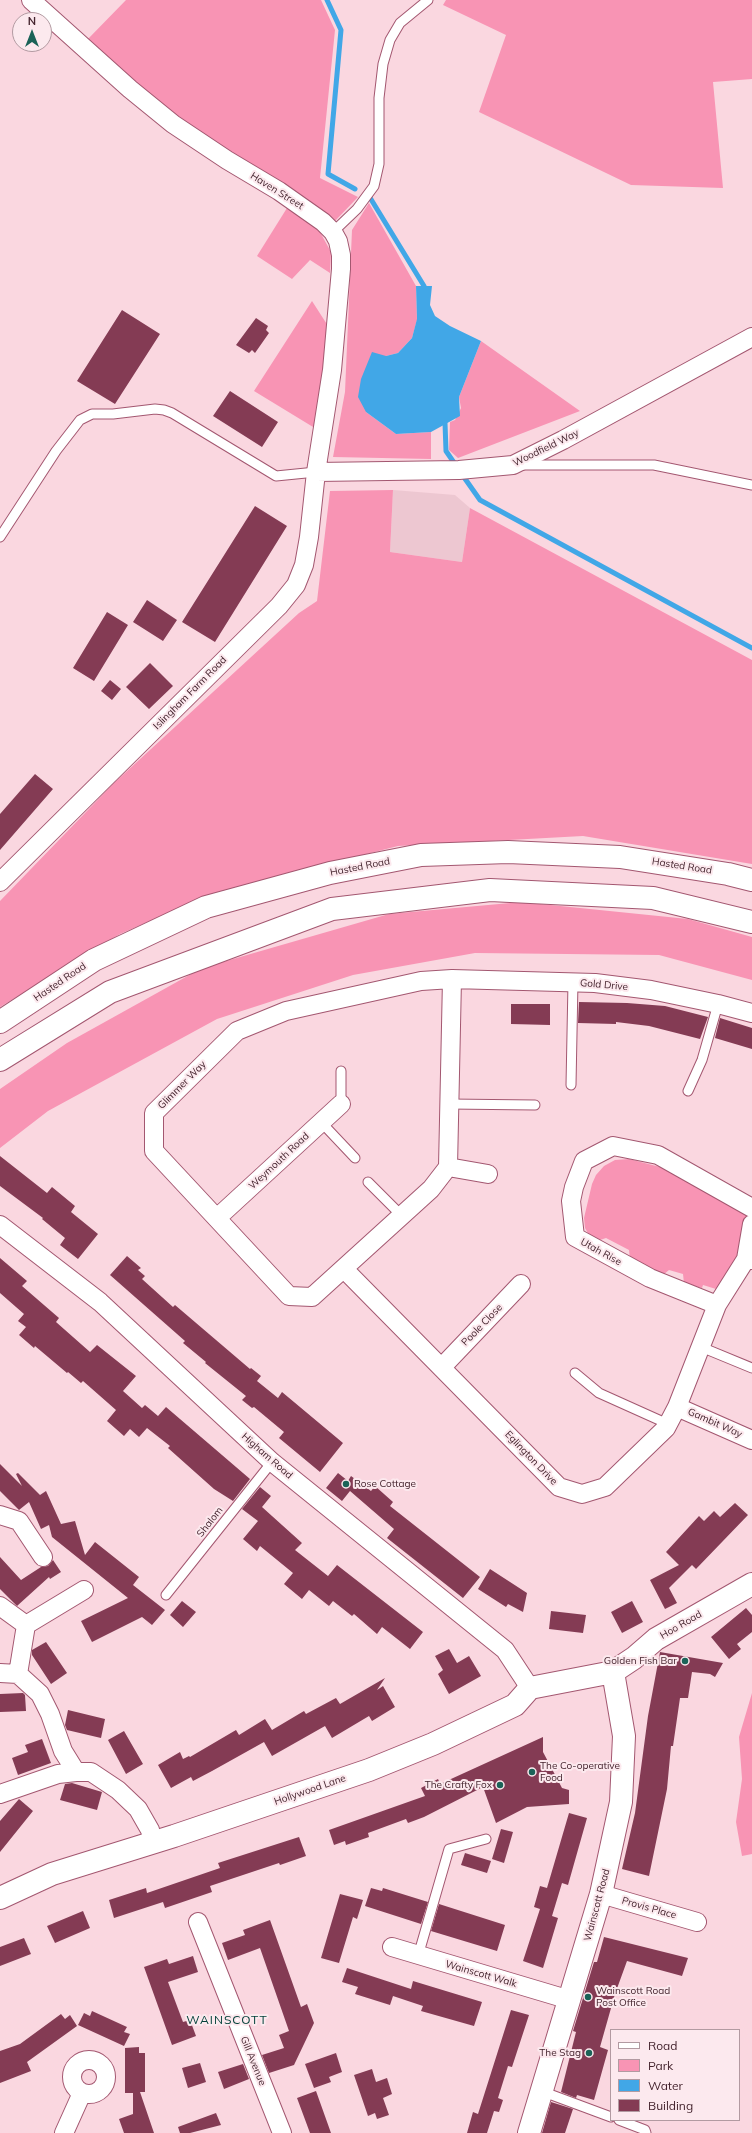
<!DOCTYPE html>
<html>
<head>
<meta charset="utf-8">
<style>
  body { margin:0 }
  #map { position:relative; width:752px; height:2133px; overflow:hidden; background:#fad7e0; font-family:Mulish,sans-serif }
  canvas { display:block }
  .legend { position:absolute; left:610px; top:2029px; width:130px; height:92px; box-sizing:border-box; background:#fce9ee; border:1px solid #b29aa1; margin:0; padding:5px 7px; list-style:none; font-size:12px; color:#43232d }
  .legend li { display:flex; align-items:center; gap:8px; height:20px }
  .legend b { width:20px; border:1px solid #b29aa1 }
  .north { position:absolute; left:12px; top:12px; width:40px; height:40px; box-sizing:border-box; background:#fce9ee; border:1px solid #b29aa1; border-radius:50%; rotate:0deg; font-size:11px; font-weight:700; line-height:16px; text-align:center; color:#43232d }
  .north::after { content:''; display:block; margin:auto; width:14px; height:18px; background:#1b6358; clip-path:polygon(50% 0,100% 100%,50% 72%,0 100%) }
</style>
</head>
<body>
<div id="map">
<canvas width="752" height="2133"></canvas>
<ul class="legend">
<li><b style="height:5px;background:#fff"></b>Road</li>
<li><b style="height:11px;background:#f894b4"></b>Park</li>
<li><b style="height:11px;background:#41a7e7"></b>Water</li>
<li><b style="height:11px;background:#843b54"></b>Building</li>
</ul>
<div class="north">N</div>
</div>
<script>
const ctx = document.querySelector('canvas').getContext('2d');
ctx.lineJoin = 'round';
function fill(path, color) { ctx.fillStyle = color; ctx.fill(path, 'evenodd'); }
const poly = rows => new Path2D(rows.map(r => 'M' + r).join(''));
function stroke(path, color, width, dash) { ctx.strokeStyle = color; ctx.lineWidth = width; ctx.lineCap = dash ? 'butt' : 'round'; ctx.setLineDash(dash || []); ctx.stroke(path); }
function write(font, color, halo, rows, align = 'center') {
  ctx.font = font + ' Mulish,sans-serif'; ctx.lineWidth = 4; ctx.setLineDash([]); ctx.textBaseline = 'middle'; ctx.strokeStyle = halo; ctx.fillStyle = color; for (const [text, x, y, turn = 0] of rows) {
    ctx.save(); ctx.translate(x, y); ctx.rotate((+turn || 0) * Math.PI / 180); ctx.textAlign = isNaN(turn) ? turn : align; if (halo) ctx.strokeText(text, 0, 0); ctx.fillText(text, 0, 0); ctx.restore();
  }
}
const built = poly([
  [393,490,455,495,470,508,462,562,390,552]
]);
const green = poly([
  [126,0,321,0,335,30,320,178,358,197,335,221,194,131,87,40],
  [446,0,752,0,752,79,713,82,723,188,631,185,479,112,506,35,443,5],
  [369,203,416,286,417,320,412,338,398,353,386,356,366,412,396,434,431,432,431,459,333,457,345,392,352,230],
  [287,208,312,220,320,232,331,252,330,273,310,260,292,279,257,256],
  [312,301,330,329,318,430,254,391],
  [481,341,580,411,458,458,449,450,450,422,455,420,461,408,459,397],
  [393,490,390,552,462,562,470,508,752,660,752,864,583,836,398,846,214,893,120,934,0,1007,0,901,114,783,299,613,317,601,330,491],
  [521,902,688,919,752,937,752,980,659,955,475,953,353,975,217,1019,48,1111,0,1148,0,1089,67,1043,202,968,389,914],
  [629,1159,660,1167,746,1214,748,1220,741,1260,723,1288,716,1289,703,1285,702,1288,684,1283,683,1274,669,1270,663,1275,630,1260,629,1250,606,1238,597,1241,589,1235,585,1228,584,1218,592,1184,596,1175,604,1166,615,1160],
  [752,1693,752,1854,742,1856,736,1822,742,1779,739,1737]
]);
const water = poly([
  [416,286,432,286,430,305,435,316,450,326,481,341,459,397,460,416,431,432,396,434,366,412,358,397,361,379,372,352,386,356,398,353,412,338,417,319]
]);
const stream = poly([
  [327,0,341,30,328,174,355,189],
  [369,196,424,286],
  [445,423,446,451,457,467],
  [461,473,480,500,752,648]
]);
const building = poly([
  [122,310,160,334,115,404,77,381],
  [256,318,268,326,266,330,269,333,255,353,252,350,249,353,236,345],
  [230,391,278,422,262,447,213,416],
  [255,506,287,526,215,642,182,622],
  [147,600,177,620,163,641,133,622],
  [107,612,128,625,94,681,73,668],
  [150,663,173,686,149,709,126,687],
  [110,680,121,689,112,700,101,691],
  [35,774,53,789,0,850,0,814],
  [579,1002,627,1003,665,1006,708,1017,700,1039,649,1026,616,1022,616,1024,578,1023],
  [511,1004,550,1004,550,1025,511,1024],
  [720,1018,752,1028,752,1049,715,1038],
  [0,1156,47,1193,52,1187,75,1206,71,1212,98,1234,78,1259,60,1245,65,1238,42,1219,43,1218,0,1186],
  [127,1256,141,1268,138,1270,145,1276,142,1279,173,1307,175,1305,250,1369,251,1368,261,1376,257,1381,278,1398,282,1392,343,1443,320,1472,279,1438,284,1432,254,1407,252,1408,242,1400,246,1396,205,1363,206,1362,183,1343,185,1341,110,1275],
  [0,1258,27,1281,22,1286,59,1318,56,1322,90,1352,97,1345,136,1376,123,1391,142,1408,145,1405,158,1416,166,1407,250,1479,233,1501,214,1489,168,1448,170,1446,147,1428,139,1437,130,1429,124,1436,107,1421,116,1410,83,1381,81,1383,68,1372,67,1373,35,1346,34,1348,19,1335,26,1327,18,1321,24,1314,0,1293],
  [0,1464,22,1486,16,1474,18,1473,40,1495,46,1491,61,1524,75,1521,85,1555,95,1542,139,1577,133,1585,165,1610,152,1625,142,1617,92,1642,81,1621,128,1598,52,1537,49,1525,41,1529,29,1502,19,1510,0,1491],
  [338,1473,348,1481,351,1476,371,1491,375,1486,393,1502,390,1506,480,1577,463,1598,387,1538,394,1529,350,1491,342,1501,326,1488],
  [260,1487,271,1496,262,1507,302,1543,295,1550,328,1576,337,1565,423,1632,410,1649,382,1627,377,1634,354,1614,352,1616,333,1601,329,1606,309,1590,302,1599,284,1584,293,1573,260,1546,257,1551,243,1539,258,1521,242,1509],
  [735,1503,748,1515,696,1569,692,1565,669,1588,677,1603,665,1609,650,1580,679,1565,666,1552,699,1516,704,1521,714,1511,720,1517],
  [0,1557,21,1580,41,1567,48,1566,53,1560,61,1572,50,1579,49,1577,17,1606,0,1589],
  [490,1569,527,1593,523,1612,508,1604,506,1607,478,1589],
  [182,1601,196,1612,183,1627,170,1615],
  [632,1601,643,1622,622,1633,611,1612],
  [746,1608,752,1615,752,1632,737,1644,741,1649,729,1659,711,1637],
  [551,1611,586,1615,583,1633,549,1629],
  [46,1642,67,1673,51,1684,32,1655,32,1650],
  [449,1649,457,1663,469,1656,481,1676,449,1694,438,1674,443,1670,435,1656],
  [660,1652,723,1663,715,1677,710,1674,692,1672,688,1698,680,1698,673,1746,671,1746,667,1789,649,1876,622,1869,635,1813,648,1716],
  [385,1678,377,1690,383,1686,395,1707,372,1721,369,1716,332,1738,325,1726,272,1756,264,1742,212,1771,193,1781,191,1777,171,1788,158,1765,180,1752,183,1759,189,1756,190,1757,236,1730,239,1735,265,1719,272,1730,304,1711,306,1714,336,1698,340,1704],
  [23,1693,25,1695,26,1711,0,1712,0,1694],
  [68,1710,105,1719,101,1738,67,1730,65,1725],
  [124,1731,143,1764,126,1774,108,1740],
  [543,1737,543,1752,562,1788,569,1790,569,1804,527,1807,496,1823,483,1787,424,1817,408,1823,406,1819,368,1833,369,1837,346,1845,345,1841,334,1845,329,1830,425,1796,421,1788,438,1779,440,1784],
  [42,1739,51,1763,18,1775,12,1758,28,1752,25,1745],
  [72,1783,102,1792,97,1810,60,1800,65,1784],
  [19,1799,33,1811,0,1852,0,1821],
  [569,1813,587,1818,568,1885,562,1883,552,1916,558,1918,543,1968,523,1961,540,1909,534,1907,540,1886,547,1888],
  [501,1829,513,1832,504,1863,492,1859],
  [299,1837,306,1856,280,1865,279,1863,210,1886,212,1892,165,1908,163,1902,114,1918,109,1900,146,1888,147,1893,220,1868,218,1863],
  [465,1853,491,1861,487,1873,461,1865],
  [371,1888,382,1891,383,1888,428,1902,421,1924,365,1906],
  [340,1894,363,1900,357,1919,353,1917,339,1963,321,1958],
  [439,1904,505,1925,497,1951,431,1931],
  [83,1911,90,1928,55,1943,47,1926],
  [270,1920,301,2007,307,2004,314,2023,294,2065,269,2073,262,2055,284,2048,279,2035,289,2031,260,1948,228,1960,222,1943,245,1935,243,1930],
  [604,1937,688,1958,682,1976,627,1961,615,1994,600,2047,608,2050,594,2100,577,2095,576,2098,561,2092,576,2032,573,2031,594,1962,597,1962],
  [24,1938,31,1954,0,1966,0,1947],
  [193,1956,198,1972,168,1982,183,2022,190,2020,196,2036,172,2045,144,1967,167,1959,169,1964],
  [347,1968,411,1989,413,1981,482,2002,474,2026,421,2011,423,2006,393,1996,390,2005,355,1994,358,1987,342,1982],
  [511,2010,529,2015,512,2067,508,2066,498,2098,503,2100,499,2112,494,2111,487,2133,467,2133,473,2112,478,2114],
  [92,2011,127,2027,124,2032,130,2034,124,2046,78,2025,84,2013,90,2016],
  [61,2014,65,2019,70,2015,77,2026,27,2062,31,2071,0,2083,0,2051,20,2044],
  [139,2047,139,2053,145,2053,145,2092,140,2092,154,2133,124,2133,119,2119,133,2114,133,2093,125,2093,125,2048],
  [336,2053,342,2072,329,2077,331,2082,314,2088,305,2064],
  [200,2063,206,2082,188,2088,182,2068],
  [243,2064,249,2079,224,2089,218,2072],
  [372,2069,376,2082,387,2078,392,2094,383,2098,389,2115,377,2119,375,2113,368,2116,354,2075],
  [316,2091,331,2133,310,2133,297,2098],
  [551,2102,573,2109,565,2133,542,2133],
  [216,2113,221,2125,190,2133,180,2133,178,2127]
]);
const lane = poly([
  [333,232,357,209,374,186,379,164,379,98,383,64,390,40,400,23,428,0],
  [522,465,654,465,752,485],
  [0,537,56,451,80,420,92,414,113,414,155,409,164,410,172,413,276,476,316,472],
  [341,1071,341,1104],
  [571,1085,573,982],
  [688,1091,702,1060,718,1004],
  [449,1104,535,1105],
  [321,1122,355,1158],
  [368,1182,402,1216],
  [701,1347,752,1368],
  [575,1373,599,1393,668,1424],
  [166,1595,272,1462],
  [418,1956,449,1849,486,1839],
  [541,2091,611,2117],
  [619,2120,645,2130,646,2133]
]);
const street = poly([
  [316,472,459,470,513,465,563,440,752,337],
  [0,882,279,606,296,585,304,565,309,537,316,472,332,370,341,269,341,255,338,241,333,232,323,222,279,191,227,160,173,124,130,89,31,0],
  [452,979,448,1167,488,1174],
  [448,1167,431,1189,312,1297,289,1296,154,1151,154,1113,237,1031,286,1011,421,981,452,979,595,983,651,990,718,1004,752,1013],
  [217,1218,341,1104],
  [752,1224,746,1259,752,1260],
  [0,1225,100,1302,272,1462,505,1650,530,1688],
  [344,1269,559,1487,582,1494,605,1487,666,1428,677,1407,717,1305,746,1259],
  [717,1305,650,1278,575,1237,571,1201,574,1187,584,1161,613,1146,658,1155,752,1208],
  [442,1367,521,1284],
  [677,1407,752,1440],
  [0,1515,19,1521,43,1557],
  [0,1606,26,1625],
  [0,1673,18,1674,40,1694,50,1714,63,1751,76,1772,91,1772,118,1790,138,1809,150,1830,153,1842],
  [18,1674,26,1625,84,1590],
  [0,1794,58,1774,76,1772],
  [601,1894,697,1922],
  [198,1922,282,2133],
  [392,1947,570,2000],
  '72 2077a17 17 0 1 1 34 0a17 17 0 1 1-34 0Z',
  [64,2133,82,2093]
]);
const secondary = poly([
  [0,1898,52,1874,174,1836,369,1770,433,1744,515,1705,530,1688,613,1672,634,1658,656,1639,752,1584],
  [529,2133,601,1894,621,1802,624,1736,613,1672]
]);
const primary = poly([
  [0,1022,94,960,206,907,330,873,421,855,508,852,620,857,728,874,752,880],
  [0,1060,110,992,332,909,490,890,653,898,752,922]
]);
const markers = [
  [346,1484,4,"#1b6358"],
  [685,1661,4,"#1b6358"],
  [532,1772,4,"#1b6358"],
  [500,1785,4,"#1b6358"],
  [588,1997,4,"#1b6358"],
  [589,2053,4,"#1b6358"]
];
const streetNames = [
  ["Haven Street",277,191,32],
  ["Woodfield Way",546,448,-26],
  ["Islingham Farm Road",190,693,-45],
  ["Hasted Road",682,866,9],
  ["Hasted Road",360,867,-11],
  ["Hasted Road",60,982,-34],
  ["Gold Drive",604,985,5],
  ["Glimmer Way",182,1085,-45],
  ["Weymouth Road",279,1161,-43],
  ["Utah Rise",601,1252,29],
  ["Poole Close",482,1325,-46],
  ["Gambit Way",715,1423,24],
  ["Higham Road",267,1456,41],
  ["Eglington Drive",531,1458,46],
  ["Shalom",210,1522,-52],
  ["Hoo Road",681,1625,-30],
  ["Hollywood Lane",310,1790,-19],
  ["Wainscott Road",597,1905,-75],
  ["Provis Place",649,1908,16],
  ["Wainscott Walk",481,1974,16],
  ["Gill Avenue",253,2061,68]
];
const poiNames = [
  ["Rose Cottage",354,1484],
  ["Golden Fish Bar",677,1661,"right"],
  ["The Co-operative",540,1766],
  ["Food",540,1778],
  ["The Crafty Fox",492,1785,"right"],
  ["Wainscott Road",596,1991],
  ["Post Office",596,2003],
  ["The Stag",581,2053,"right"]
];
const quarterNames = [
  ["WAINSCOTT",227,2020]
];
fill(built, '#edc7d1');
fill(green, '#f894b4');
fill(water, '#41a7e7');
stroke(stream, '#41a7e7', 5);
fill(building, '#843b54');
stroke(lane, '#a35770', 11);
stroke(street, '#a35770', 20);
stroke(secondary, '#a35770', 24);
stroke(primary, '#a35770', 24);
stroke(lane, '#fff', 9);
stroke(street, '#fff', 18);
stroke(secondary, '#fff', 22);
stroke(primary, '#fff', 22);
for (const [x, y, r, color] of markers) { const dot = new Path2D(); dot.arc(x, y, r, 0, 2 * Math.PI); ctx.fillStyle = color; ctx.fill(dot); stroke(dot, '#fce9ee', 1.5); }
write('10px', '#43232d', '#fce9ee', streetNames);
write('10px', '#43232d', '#fce9ee', poiNames, 'left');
ctx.letterSpacing = '1px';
write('12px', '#024139', '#fce9ee', quarterNames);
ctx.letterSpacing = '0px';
</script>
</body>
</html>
